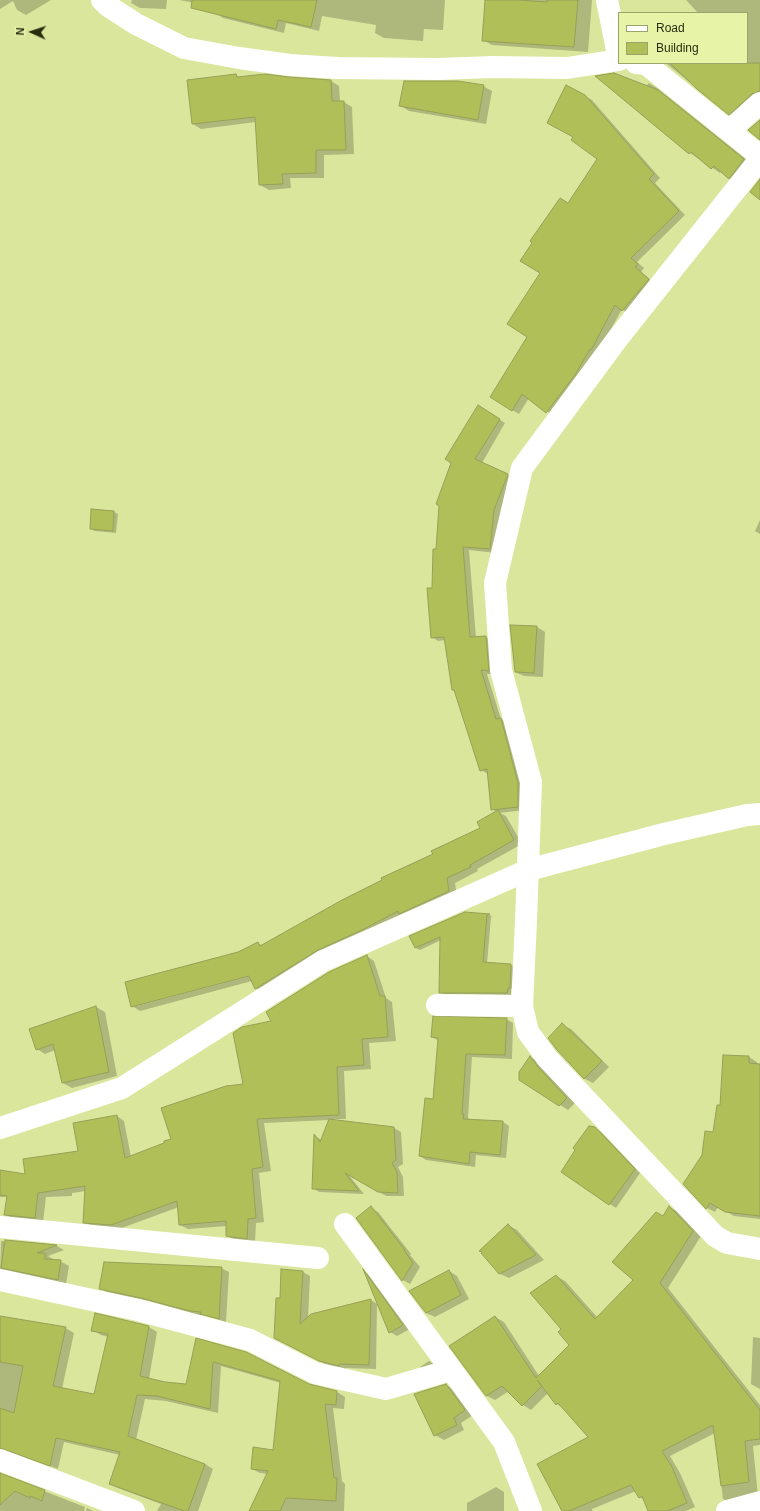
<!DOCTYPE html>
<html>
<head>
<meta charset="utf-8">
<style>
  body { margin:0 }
  #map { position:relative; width:760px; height:1511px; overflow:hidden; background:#dae69c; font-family:Arial,sans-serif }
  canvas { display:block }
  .legend { position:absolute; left:618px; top:12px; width:130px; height:52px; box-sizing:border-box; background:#e7f4a8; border:1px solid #9ba46b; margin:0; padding:5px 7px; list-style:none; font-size:12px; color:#292d0f }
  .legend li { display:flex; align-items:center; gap:8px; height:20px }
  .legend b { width:20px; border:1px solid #9ba46b }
  .north { position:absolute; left:12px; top:12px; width:40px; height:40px; -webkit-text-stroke:3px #e7f4a8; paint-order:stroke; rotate:273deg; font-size:11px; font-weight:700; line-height:16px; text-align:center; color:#292d0f }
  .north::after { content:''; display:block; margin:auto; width:14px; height:18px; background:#292d0f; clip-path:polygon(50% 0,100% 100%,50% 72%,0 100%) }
</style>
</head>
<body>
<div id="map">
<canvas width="760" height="1511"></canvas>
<ul class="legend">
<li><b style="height:5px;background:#fff"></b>Road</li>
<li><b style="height:11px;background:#b1bf58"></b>Building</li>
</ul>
<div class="north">N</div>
</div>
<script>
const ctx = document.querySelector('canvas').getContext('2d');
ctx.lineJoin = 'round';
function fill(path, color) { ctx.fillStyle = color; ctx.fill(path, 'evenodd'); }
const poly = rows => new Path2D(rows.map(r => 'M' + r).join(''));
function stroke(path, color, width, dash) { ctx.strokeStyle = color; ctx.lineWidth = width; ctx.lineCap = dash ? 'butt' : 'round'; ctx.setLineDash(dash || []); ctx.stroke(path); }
const shadow = poly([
  [0,0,51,0,26,15,17,10,13,1,0,9],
  [132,0,167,0,166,9,140,8,131,3],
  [179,0,445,0,443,30,424,29,423,41,384,38,375,33,376,25,322,16,319,31,286,23,284,33,223,18,215,13,216,7],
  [486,0,592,0,588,52,492,45,483,40],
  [686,0,760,0,760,98,737,118,729,114,667,64,747,63,747,13,698,13],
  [236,75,240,78,289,78,331,81,339,86,340,102,344,102,352,107,354,154,324,155,324,178,290,178,291,188,269,190,260,185,256,122,201,129,193,124],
  [597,77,646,86,649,83,657,88,752,164,737,183,721,171,720,173,690,153],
  [483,86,492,91,486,124,409,111,401,106],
  [585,96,592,100,660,178,655,183,685,215,637,262,644,268,641,272,655,284,629,314,622,309,598,353,554,416,529,398,519,414,512,410,541,273,569,204,598,159,575,137],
  [485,410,505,423,482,463,514,478,496,553,469,550,476,638,486,637,492,641,495,674,487,674,501,719,507,722,525,788,524,810,500,813,506,816,522,844,477,869,478,871,455,883,457,896,264,993,256,988,252,981,140,1011,132,1006,258,943,263,946,482,828,497,812,492,809,488,774,481,770,455,691,453,690,446,640,438,641,432,637,433,589,437,550],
  [253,973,254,975,137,1006,137,1004],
  [114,512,118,514,116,533,95,531,91,529],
  [760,520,760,534,755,531],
  [537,627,545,632,543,677,524,676,515,672],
  [465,913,489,915,492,916,491,917,487,964,511,965,515,967,514,989,511,989,511,995,444,994,440,992,441,940,420,950,416,948],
  [367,956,374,961,386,998,392,1002,396,1041,369,1043,371,1069,344,1071,346,1119,335,1119,335,1120,394,1128,401,1132,403,1164,398,1167,403,1177,404,1196,386,1196,348,1174,364,1194,319,1192,313,1188,315,1136,322,1140,330,1120,264,1123,271,1171,259,1173,264,1222,256,1223,255,1242,235,1240,227,1236,227,1226,188,1229,180,1225,179,1207,119,1229,92,1226,84,1222,86,1191,72,1193,72,1196,46,1197,43,1222,13,1219,5,1214,8,1197,0,1197,0,1171,27,1176,79,1152,117,1116,124,1121,131,1157,172,1140,245,1084,272,1022],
  [96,1007,105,1012,117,1076,72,1088,63,1083,55,1050,45,1054,37,1049,30,1029],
  [506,1019,513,1023,512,1059,472,1057,468,1117,469,1120,503,1122,509,1126,506,1158,476,1155,475,1167,426,1160,420,1156,434,1100,439,1041,432,1037],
  [562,1025,571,1029,609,1067,593,1083,585,1079,557,1049],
  [530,1057,539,1062,575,1103,568,1110,520,1080],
  [749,1057,757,1062,755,1096,760,1096,760,1219,734,1216,718,1207,715,1212,707,1208,684,1184,703,1155,713,1134,721,1106],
  [595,1128,601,1132,640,1173,616,1208,562,1172],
  [670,1207,678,1212,701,1236,668,1288,760,1405,760,1445,753,1446,758,1496,732,1504,723,1499,715,1433,670,1456,680,1473,695,1507,686,1511,649,1511,644,1500,640,1497,636,1491,592,1509,592,1511,561,1511,563,1510,589,1437,563,1408,557,1404,548,1393,531,1410,523,1405,523,1403,509,1391,495,1400,487,1396,451,1346,495,1317,504,1322,539,1376,571,1345,562,1329,556,1276,565,1281,598,1318,634,1280,663,1217],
  [371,1208,378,1212,411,1254,410,1255,420,1267,410,1284,403,1280,357,1218],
  [508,1225,517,1230,544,1260,509,1278,500,1274,482,1254],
  [1,1241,57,1246,64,1250,48,1256,53,1259,53,1261,60,1261,69,1266,66,1284,0,1276],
  [221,1268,229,1272,226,1322,204,1315,198,1315,149,1301,107,1292,100,1288],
  [449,1271,457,1276,469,1299,435,1317,426,1313],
  [303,1272,310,1276,308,1319,371,1300,377,1304,376,1369,346,1368,346,1369,327,1365,282,1341,281,1300],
  [365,1272,370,1275,410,1329,397,1336,390,1332],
  [95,1315,149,1327,157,1332,149,1379,165,1383,187,1385,196,1340,309,1385,337,1392,345,1397,344,1409,333,1408,342,1481,345,1484,344,1511,250,1511,268,1474,260,1473,252,1469,274,1451,281,1383,221,1366,218,1413,166,1401,145,1399,136,1440,205,1464,213,1469,198,1511,157,1511,161,1504,118,1488,110,1483,120,1455,64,1442,58,1469,14,1453,7,1452,0,1455,0,1317,65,1328,74,1333,62,1389,94,1395,109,1337,101,1335,93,1330],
  [753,1337,760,1338,760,1389,751,1384],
  [429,1361,437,1366,427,1371,420,1367],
  [446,1385,455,1390,473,1415,461,1423,464,1430,444,1440,435,1435],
  [0,1474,85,1507,84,1511,0,1511],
  [496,1487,504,1492,504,1511,467,1511,467,1503],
  [87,1508,93,1511,86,1511]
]);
const building = poly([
  [192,0,317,0,311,27,278,20,276,29,191,8,192,0],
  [485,0,518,0,547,2,547,0,578,0,574,47,482,41,485,0],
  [670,63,760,63,760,91,752,94,729,115,697,89,670,63],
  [614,73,658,90,744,159,729,179,714,166,711,169,691,152,689,154,595,76,614,73],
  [236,74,237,77,265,74,289,77,331,80,332,101,344,101,346,150,316,150,316,173,282,174,283,184,259,185,255,117,192,124,187,80,236,74],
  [404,81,458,81,484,85,478,120,399,106,404,81],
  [566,85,585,95,654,174,649,179,679,211,631,258,638,264,635,267,649,279,622,311,615,305,591,350,590,349,575,375,546,413,522,394,512,411,490,397,527,337,507,324,540,273,520,261,532,243,530,241,560,198,568,203,597,159,571,140,573,137,547,123,566,85],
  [760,120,760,140,748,130,760,120],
  [760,179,760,200,750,192,760,179],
  [478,405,500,419,475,459,508,474,494,510,490,549,463,547,470,637,486,636,489,671,481,670,496,719,501,718,518,783,518,807,491,810,487,769,480,771,454,690,452,690,444,637,431,638,427,588,432,588,433,549,436,549,439,506,436,504,451,463,445,459,478,405],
  [91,509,114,511,113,531,90,529,91,509],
  [510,625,537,626,534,673,515,672,510,625],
  [498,810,514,840,470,865,471,867,447,878,449,891,399,914,398,911,364,929,318,950,255,989,249,976,131,1007,125,982,238,952,258,942,260,946,342,900,382,880,381,878,433,854,431,851,480,828,477,822,498,810],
  [465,912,490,914,487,915,483,962,511,964,510,988,508,988,507,993,439,993,440,937,415,948,409,936,465,912],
  [367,955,380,996,385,996,388,1037,362,1039,364,1065,337,1067,339,1115,257,1119,263,1167,252,1169,256,1218,248,1219,247,1239,226,1236,226,1221,179,1225,177,1201,111,1225,83,1223,85,1186,38,1193,35,1218,4,1215,7,1196,0,1195,0,1170,25,1174,23,1159,78,1151,73,1123,117,1115,125,1158,164,1143,164,1141,171,1139,161,1108,226,1086,243,1084,233,1033,242,1027,271,1021,266,1012,329,972,367,955],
  [96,1006,109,1072,62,1083,53,1044,36,1050,29,1029,96,1006],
  [433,1016,507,1018,505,1055,466,1054,462,1114,464,1114,463,1119,503,1121,500,1155,470,1152,469,1164,419,1156,425,1098,433,1099,438,1038,431,1037,433,1016],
  [562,1023,602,1061,584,1079,557,1050,548,1038,562,1023],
  [723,1055,749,1056,749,1063,760,1064,760,1216,725,1212,710,1203,706,1209,683,1184,702,1155,705,1131,713,1132,717,1105,720,1105,723,1055],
  [530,1056,538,1067,567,1098,559,1106,519,1080,519,1072,530,1056],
  [329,1119,394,1127,396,1160,392,1163,397,1172,398,1193,378,1192,345,1173,359,1191,312,1189,314,1134,320,1142,329,1119],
  [589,1126,595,1127,635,1169,609,1205,561,1172,575,1150,573,1148,589,1126],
  [371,1206,405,1250,404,1250,413,1263,402,1281,356,1218,371,1206],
  [669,1206,693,1231,660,1283,760,1410,760,1439,745,1441,749,1482,721,1486,713,1425,662,1451,672,1467,687,1503,667,1511,648,1511,642,1496,639,1498,631,1485,569,1511,562,1511,537,1464,588,1437,558,1403,556,1405,537,1380,542,1386,522,1406,502,1386,486,1396,449,1346,495,1316,536,1378,569,1345,558,1332,561,1329,530,1293,556,1275,595,1319,633,1280,612,1262,656,1212,663,1216,669,1206],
  [508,1224,536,1255,499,1274,481,1253,482,1252,479,1251,508,1224],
  [5,1240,57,1245,37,1253,45,1253,45,1259,61,1260,58,1280,1,1268,5,1240],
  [104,1262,222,1267,219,1319,200,1314,201,1312,190,1311,141,1298,99,1289,104,1262],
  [281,1269,303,1271,300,1324,311,1314,371,1299,369,1365,339,1364,339,1366,319,1361,274,1338,276,1298,280,1298,281,1269],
  [363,1269,403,1325,389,1333,363,1269],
  [449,1270,461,1295,426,1313,409,1291,449,1270],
  [95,1313,149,1326,140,1376,165,1382,186,1384,196,1338,246,1352,309,1384,337,1391,336,1405,325,1404,334,1478,337,1478,336,1501,286,1498,280,1511,249,1511,268,1471,251,1469,253,1447,273,1450,280,1381,213,1362,210,1409,157,1396,137,1395,128,1436,205,1464,188,1511,184,1511,109,1484,120,1452,56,1438,50,1466,0,1448,0,1408,14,1413,23,1366,0,1362,0,1316,66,1327,53,1386,94,1394,108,1334,91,1331,95,1313],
  [446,1384,465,1410,454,1418,457,1425,434,1436,414,1394,446,1384],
  [0,1473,45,1490,42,1501,30,1496,30,1498,15,1491,0,1505,0,1473]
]);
const minor = poly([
  [102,0,108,6,136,24,184,48,239,58,290,65,337,68,438,69,493,67,567,68,619,60],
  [607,0,619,60],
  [636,63,646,64,760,156],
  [729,131,760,103],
  [760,159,618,338,522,468,495,583,501,670,531,782,526,921,522,1006,528,1032,547,1058,715,1236,727,1243,760,1249],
  [437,1005,522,1006],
  [0,1128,122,1088,323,961,528,870,664,834,747,815,760,814],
  [345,1224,504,1442,531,1511],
  [0,1227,318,1258],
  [0,1280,138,1310,250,1340,315,1373,386,1389,451,1370],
  [0,1460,134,1511],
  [727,1511,760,1502]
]);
fill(shadow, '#0003');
fill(building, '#b1bf58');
stroke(building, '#96a058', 1);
stroke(minor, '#fff', 22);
</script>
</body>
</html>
